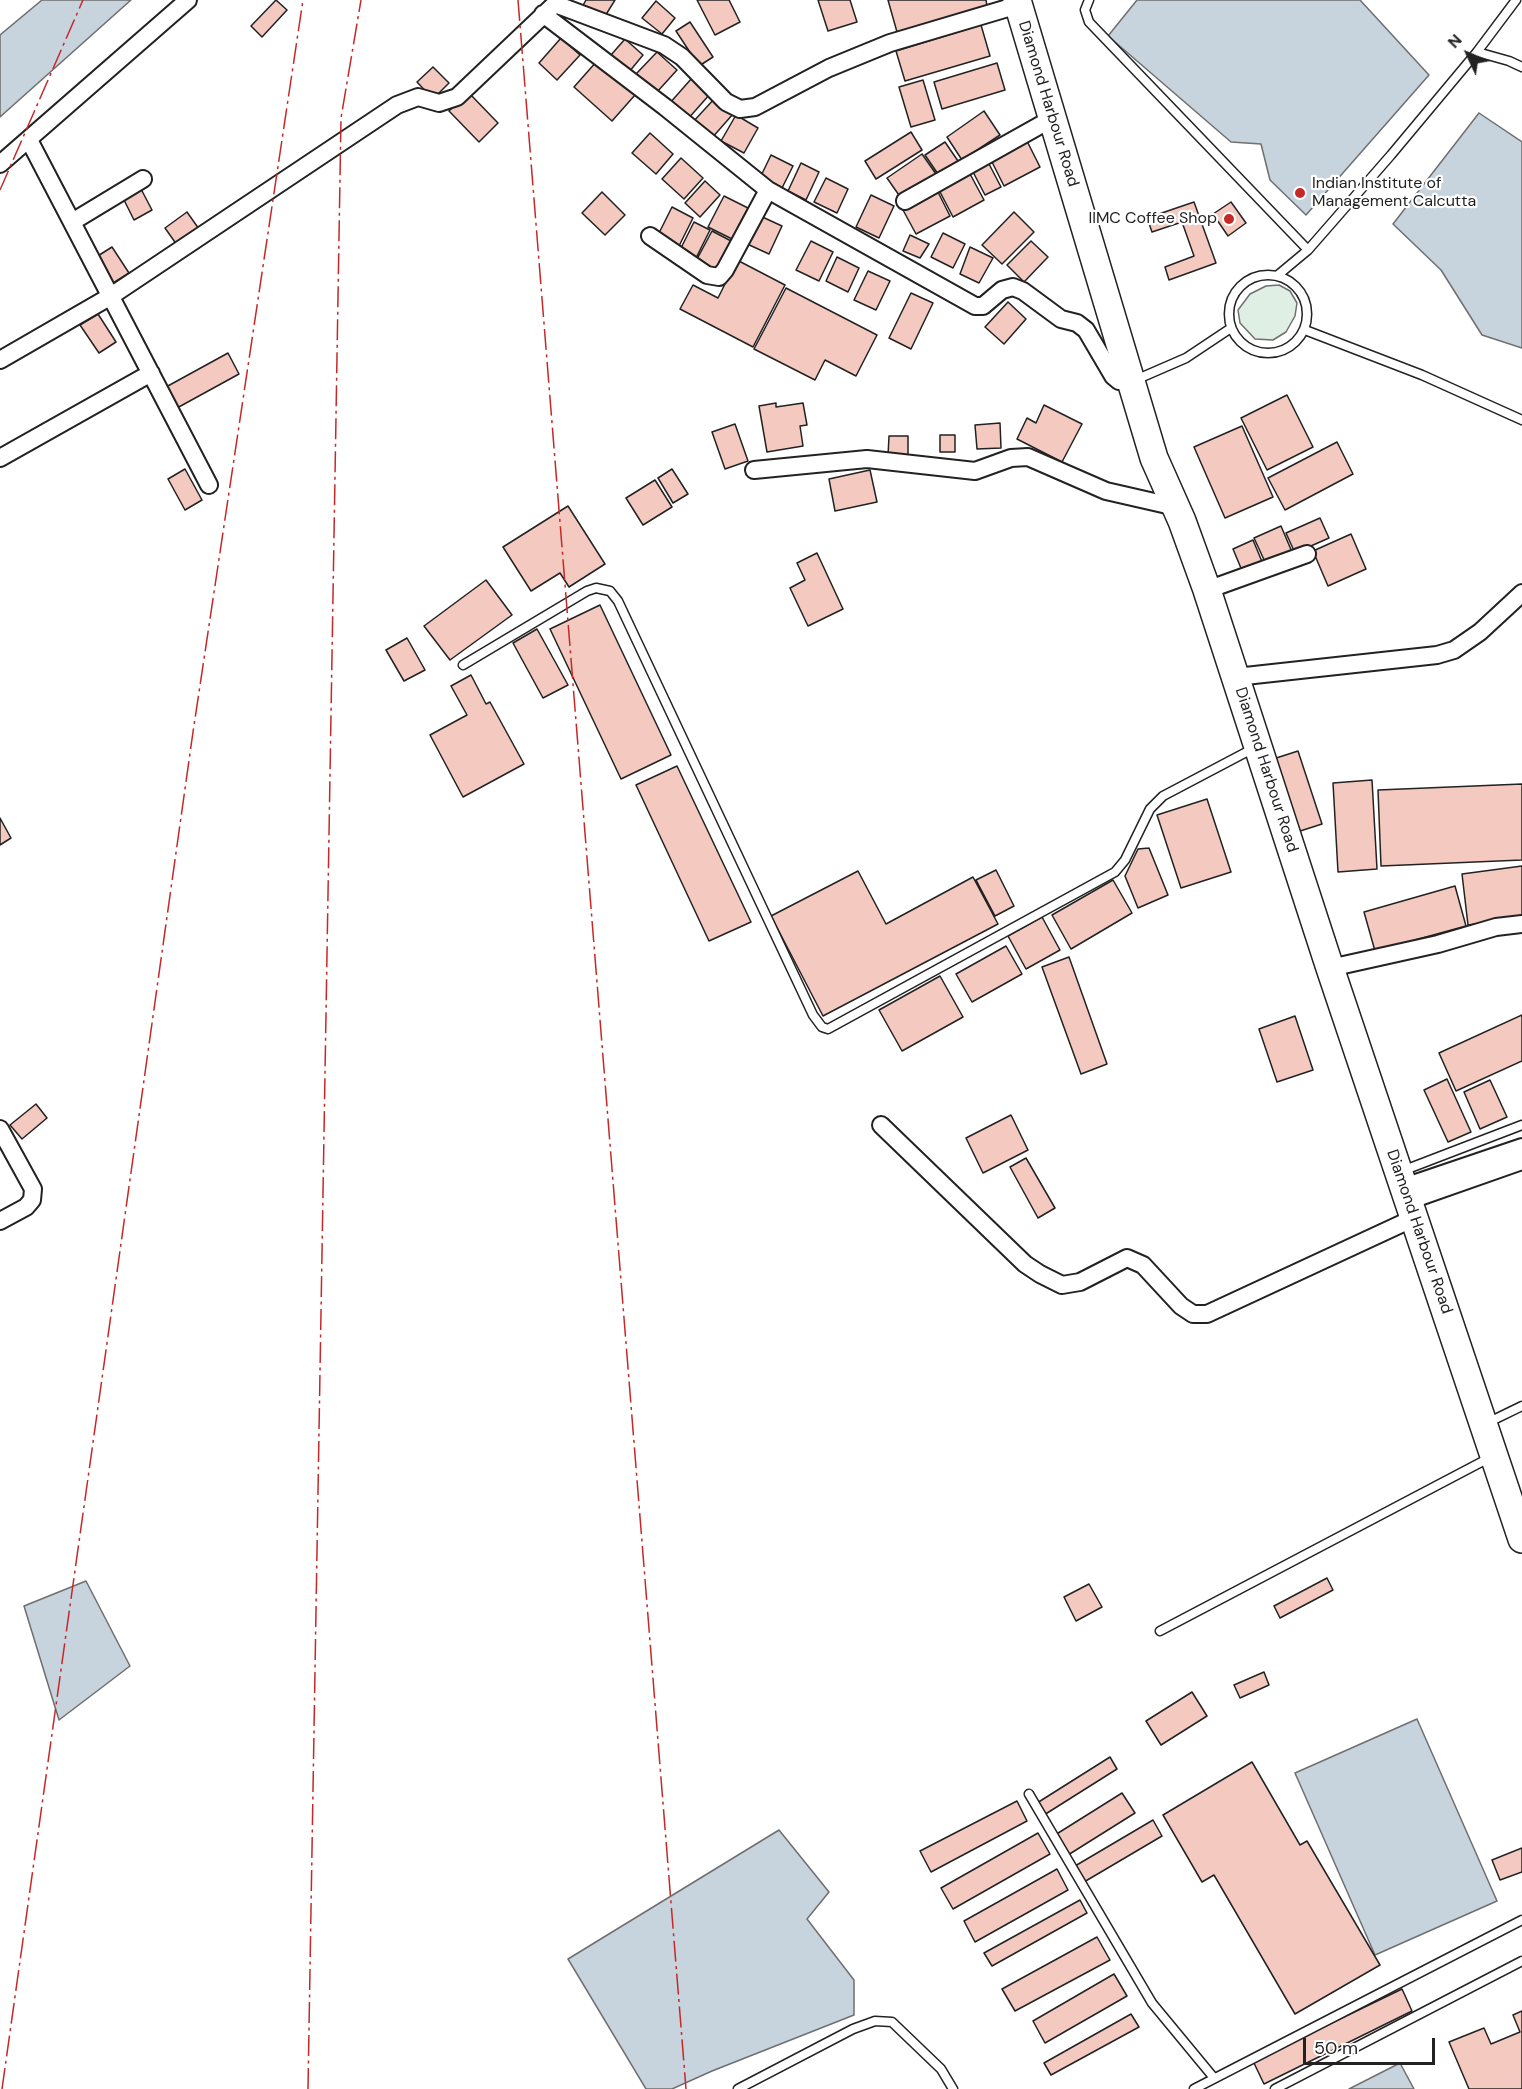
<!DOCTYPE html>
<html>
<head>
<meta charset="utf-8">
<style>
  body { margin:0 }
  #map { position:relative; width:1522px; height:2089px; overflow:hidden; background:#fff; font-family:"DM Sans",sans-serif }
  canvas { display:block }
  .north { position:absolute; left:1438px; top:24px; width:60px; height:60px; -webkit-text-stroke:4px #fff; paint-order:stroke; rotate:314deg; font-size:16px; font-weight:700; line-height:24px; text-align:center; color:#222 }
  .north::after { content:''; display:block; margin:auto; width:21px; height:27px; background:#222; clip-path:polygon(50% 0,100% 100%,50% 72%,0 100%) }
  .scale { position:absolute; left:1303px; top:2038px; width:132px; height:27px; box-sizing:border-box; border:3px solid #222; border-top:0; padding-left:8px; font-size:18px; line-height:21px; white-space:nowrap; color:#222; -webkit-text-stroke:4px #fff; paint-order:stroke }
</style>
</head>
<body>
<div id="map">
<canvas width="1522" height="2089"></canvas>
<div class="north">N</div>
<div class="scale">50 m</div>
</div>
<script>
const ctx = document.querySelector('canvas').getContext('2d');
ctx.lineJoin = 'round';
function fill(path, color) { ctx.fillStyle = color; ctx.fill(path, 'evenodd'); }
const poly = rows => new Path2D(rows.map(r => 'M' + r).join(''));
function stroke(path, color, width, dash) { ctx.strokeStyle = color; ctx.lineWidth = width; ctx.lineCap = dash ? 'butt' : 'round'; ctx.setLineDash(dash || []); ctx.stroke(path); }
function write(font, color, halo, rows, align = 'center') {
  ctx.font = font + ' "DM Sans",sans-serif'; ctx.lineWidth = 4.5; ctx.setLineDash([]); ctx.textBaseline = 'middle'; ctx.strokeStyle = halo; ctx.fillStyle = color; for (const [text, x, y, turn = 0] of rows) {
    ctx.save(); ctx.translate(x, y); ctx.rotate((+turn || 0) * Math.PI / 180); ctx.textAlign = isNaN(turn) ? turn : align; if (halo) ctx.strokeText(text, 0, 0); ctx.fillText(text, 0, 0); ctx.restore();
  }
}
const green = poly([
  [1279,285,1290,291,1297,303,1295,316,1286,332,1273,340,1255,339,1240,323,1238,310,1250,294,1266,286,1279,285]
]);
const water = poly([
  [42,0,131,0,0,117,0,35,42,0],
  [1137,0,1360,0,1429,75,1306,215,1270,180,1261,144,1231,142,1108,36,1137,0],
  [1479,113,1522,142,1522,348,1482,335,1441,270,1393,224,1479,113],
  [86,1581,130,1666,59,1720,24,1606,86,1581],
  [1417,1719,1497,1901,1375,1955,1295,1773,1417,1719],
  [779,1830,829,1892,807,1919,854,1980,854,2015,712,2071,672,2089,646,2089,568,1959,779,1830],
  [1400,2063,1414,2089,1349,2089,1400,2063]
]);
const building = poly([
  [276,0,287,10,262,37,251,26,276,0],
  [586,0,615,0,602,21,581,9,586,0],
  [697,0,729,0,740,22,715,35,697,0],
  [818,0,850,0,857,22,828,31,818,0],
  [888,0,986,0,987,6,897,32,888,0],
  [656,1,675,18,662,34,642,18,656,1],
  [690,22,713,57,699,66,676,31,690,22],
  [981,25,990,56,905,81,896,51,981,25],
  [561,38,580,55,557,80,539,63,561,38],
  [625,39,643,55,629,72,611,55,625,39],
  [657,52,677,70,657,92,636,74,657,52],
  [597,61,635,95,612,121,574,87,597,61],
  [997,63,1005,90,942,109,934,82,997,63],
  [433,67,449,83,433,99,417,82,433,67],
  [692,78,710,94,687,120,669,104,692,78],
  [923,80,935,120,911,127,899,87,923,80],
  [468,92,498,123,479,142,449,111,468,92],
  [715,98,733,114,711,139,692,123,715,98],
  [984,111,1000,135,962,160,947,137,984,111],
  [736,115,758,128,744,153,721,141,736,115],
  [911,132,922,150,876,179,865,161,911,132],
  [650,133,673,154,656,174,632,153,650,133],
  [1027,141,1040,167,1004,186,991,160,1027,141],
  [945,142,958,161,938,174,925,155,945,142],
  [922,154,936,174,901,198,887,178,922,154],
  [771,155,793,166,781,190,759,180,771,155],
  [681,158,703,178,684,199,662,179,681,158],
  [988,162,1001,187,985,195,972,170,988,162],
  [801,163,819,172,806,200,788,191,801,163],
  [969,172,984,200,953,217,938,188,969,172],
  [826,178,848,189,837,213,814,202,826,178],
  [705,181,720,195,700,217,685,203,705,181],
  [141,189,152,210,134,220,123,198,141,189],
  [602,192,625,215,605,235,582,213,602,192],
  [938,192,950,216,916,234,903,210,938,192],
  [871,195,894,206,879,238,856,227,871,195],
  [724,196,748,208,732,239,708,227,724,196],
  [1194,202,1216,263,1169,280,1165,267,1194,256,1182,222,1152,232,1147,218,1194,202],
  [1231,202,1246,223,1228,236,1213,214,1231,202],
  [672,207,693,218,678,248,657,237,672,207],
  [187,212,199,229,177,245,165,228,187,212],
  [1014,212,1034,232,1002,264,982,245,1014,212],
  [758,215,782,226,769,254,745,243,758,215],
  [694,222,710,230,695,260,679,252,694,222],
  [712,231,733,242,717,272,696,261,712,231],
  [943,233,965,244,953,268,931,257,943,233],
  [910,235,929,244,920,258,903,251,910,235],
  [811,241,833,252,819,281,796,270,811,241],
  [1031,241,1048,257,1024,282,1007,265,1031,241],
  [112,247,129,273,110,285,93,259,112,247],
  [970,247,993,258,979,283,960,274,970,247],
  [837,257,859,268,848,292,826,281,837,257],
  [737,260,785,285,753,347,680,309,693,285,718,298,737,260],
  [868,271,890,281,876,310,854,300,868,271],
  [786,288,877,335,856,376,825,360,815,380,754,349,786,288],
  [911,293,933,303,911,349,889,338,911,293],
  [1008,302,1026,319,1004,344,985,327,1008,302],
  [98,314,116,342,99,353,80,325,98,314],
  [228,353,239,374,177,408,166,387,228,353],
  [1287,395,1313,447,1267,470,1241,418,1287,395],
  [776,403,776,407,803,403,807,425,800,426,803,446,767,452,759,406,776,403],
  [1044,405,1082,424,1062,462,1017,439,1027,418,1036,423,1044,405],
  [1000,423,1001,448,977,449,975,425,1000,423],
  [735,424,748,461,725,469,712,432,735,424],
  [1242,426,1273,497,1225,518,1194,447,1242,426],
  [940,435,955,435,955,452,940,452,940,435],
  [889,436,908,436,908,456,888,456,889,436],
  [1337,442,1353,474,1285,510,1268,478,1337,442],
  [185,469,202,500,185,510,168,479,185,469],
  [672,469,688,494,673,503,658,478,672,469],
  [870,470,877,502,835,511,829,479,870,470],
  [655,480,672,507,643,525,626,498,655,480],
  [568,506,605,564,569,587,560,573,531,591,503,547,568,506],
  [1320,518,1329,538,1295,553,1286,533,1320,518],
  [1281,526,1292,552,1266,564,1254,538,1281,526],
  [1351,534,1366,569,1328,586,1313,551,1351,534],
  [1253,540,1263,564,1243,573,1233,549,1253,540],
  [817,553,843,609,808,626,790,588,805,580,797,563,817,553],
  [486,580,512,615,450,660,424,626,486,580],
  [600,605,671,755,621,779,550,629,600,605],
  [537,629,568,685,543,698,513,643,537,629],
  [407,638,425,670,404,681,386,650,407,638],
  [471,675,486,704,490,702,524,764,463,797,430,735,467,715,451,686,471,675],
  [1298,751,1322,824,1294,833,1270,760,1298,751],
  [677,766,751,922,709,941,636,785,677,766],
  [1372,780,1377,869,1338,872,1333,783,1372,780],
  [1522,784,1522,860,1381,866,1378,790,1522,784],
  [1207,799,1231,872,1181,888,1157,815,1207,799],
  [0,818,11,838,0,845,0,818],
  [1149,848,1168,895,1138,908,1125,876,1138,849,1149,848],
  [1522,866,1522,918,1468,925,1462,874,1522,866],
  [996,870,1014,906,995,916,976,880,996,870],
  [858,871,886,924,973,877,998,924,823,1016,771,916,858,871],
  [1113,880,1132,913,1071,949,1052,915,1113,880],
  [1455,886,1466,926,1375,951,1364,912,1455,886],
  [1042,917,1060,950,1026,969,1008,936,1042,917],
  [1006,946,1022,974,972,1002,956,974,1006,946],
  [1069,957,1107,1064,1081,1074,1042,967,1069,957],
  [940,976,963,1017,902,1051,879,1010,940,976],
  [1522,1015,1522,1061,1456,1091,1439,1053,1522,1015],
  [1295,1016,1313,1070,1277,1082,1259,1029,1295,1016],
  [1447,1079,1471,1132,1448,1142,1424,1090,1447,1079],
  [1490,1080,1507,1117,1480,1129,1464,1092,1490,1080],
  [36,1104,47,1118,22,1139,10,1125,36,1104],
  [1011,1115,1028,1150,983,1173,966,1138,1011,1115],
  [1026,1158,1055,1208,1038,1218,1010,1167,1026,1158],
  [1327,1578,1333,1590,1280,1618,1274,1606,1327,1578],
  [1089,1584,1102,1607,1076,1621,1064,1597,1089,1584],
  [1264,1672,1269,1685,1240,1698,1234,1685,1264,1672],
  [1192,1692,1207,1716,1161,1745,1146,1721,1192,1692],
  [1110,1757,1117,1769,1044,1815,1037,1803,1110,1757],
  [1252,1762,1300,1845,1307,1841,1380,1965,1295,2014,1214,1875,1202,1882,1163,1815,1252,1762],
  [1122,1793,1135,1813,1068,1855,1055,1835,1122,1793],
  [1017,1801,1027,1821,931,1872,920,1851,1017,1801],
  [1153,1820,1162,1836,1084,1882,1075,1866,1153,1820],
  [1038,1833,1050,1854,953,1909,941,1888,1038,1833],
  [1522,1848,1522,1872,1500,1880,1492,1860,1522,1848],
  [1057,1869,1068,1890,975,1942,964,1921,1057,1869],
  [1080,1900,1087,1913,992,1966,984,1953,1080,1900],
  [1097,1937,1110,1960,1015,2011,1002,1989,1097,1937],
  [1114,1974,1127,1996,1045,2043,1033,2021,1114,1974],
  [1402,1989,1412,2011,1264,2084,1253,2061,1402,1989],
  [1522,2011,1522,2089,1469,2089,1449,2042,1484,2028,1491,2044,1520,2032,1513,2015,1522,2011],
  [1131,2014,1139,2027,1051,2075,1044,2063,1131,2014]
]);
const service = poly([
  [1089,0,1085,10,1089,22,1308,250],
  [1477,52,1509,61,1522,67],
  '1229 314a39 39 0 1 1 78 0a39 39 0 1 1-78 0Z',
  [1278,275,1308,250,1391,155,1477,52,1516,0],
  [1305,330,1422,375,1522,420],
  [1133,381,1186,358,1231,328],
  [463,665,587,591,596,588,610,591,618,601,813,1015,822,1027,828,1029,1115,872,1125,860,1150,809,1163,796,1256,747],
  [1402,1171,1522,1125],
  [1487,1423,1522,1406],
  [1160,1631,1491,1457],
  [1029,1794,1152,2003,1214,2078],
  [738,2089,853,2029,875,2021,892,2022,941,2069,953,2089],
  [1194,2089,1522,1920],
  [1275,2089,1522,1961]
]);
const minor = poly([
  [543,14,665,107,768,190,975,306,983,306,1002,290,1013,287,1023,291,1061,319,1077,323,1086,330,1113,376,1119,381,1130,382],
  [29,140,209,485],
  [0,164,188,0],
  [905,201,1053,118],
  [72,222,143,179],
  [650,236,707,275,719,277,725,270,768,190],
  [0,360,111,296,397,105,418,97,439,103,457,97,555,4,664,45,682,57,726,102,740,109,755,107,829,68,890,43,1018,5],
  [0,458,151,373],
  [754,470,867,459,975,471,1011,458,1028,457,1106,491,1176,507],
  [1207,590,1307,554],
  [1236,677,1437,655,1454,650,1480,632,1522,593],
  [1330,968,1438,944,1496,927,1522,924],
  [881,1125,1025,1264,1040,1274,1062,1285,1080,1282,1127,1258,1143,1265,1181,1306,1193,1314,1207,1314,1414,1218],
  [0,1129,33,1189,32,1200,26,1207,0,1221],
  [1404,1187,1522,1147],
  [1408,1201,1522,1161]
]);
const trunk = poly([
  [1017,0,1154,458,1182,521,1207,590,1330,968,1522,1539]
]);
const power = poly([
  [518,0,686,2089],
  [0,190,83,0],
  [2,2089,193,732,303,0],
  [308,2089,341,118,361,0]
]);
const markers = [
  [1300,193,6,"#c62828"],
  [1229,219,6,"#c62828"]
];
const streetNames = [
  ["Diamond Harbour Road",1048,104,73],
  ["Diamond Harbour Road",1266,770,72],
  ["Diamond Harbour Road",1419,1232,71]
];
const poiNames = [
  ["Indian Institute of",1312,184],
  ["Management Calcutta",1312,202],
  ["IIMC Coffee Shop",1217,219,"right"]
];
fill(green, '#e0efe3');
stroke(green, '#6f6f6f', 1.5);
fill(water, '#c7d3dd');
stroke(water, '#6f6f6f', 1.5);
fill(building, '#f3c9c0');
stroke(building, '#222', 1.5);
stroke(service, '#222', 11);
stroke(minor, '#222', 20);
stroke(trunk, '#222', 30);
stroke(service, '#fff', 8);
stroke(minor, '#fff', 16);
stroke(trunk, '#fff', 27);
stroke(power, '#c62828', 1.5, [21, 4.5, 3, 4.5]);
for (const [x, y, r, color] of markers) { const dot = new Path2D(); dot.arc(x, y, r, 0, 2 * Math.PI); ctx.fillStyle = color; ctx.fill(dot); stroke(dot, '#fff', 2); }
write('16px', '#222', '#fff', streetNames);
write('16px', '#222', '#fff', poiNames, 'left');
</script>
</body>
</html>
